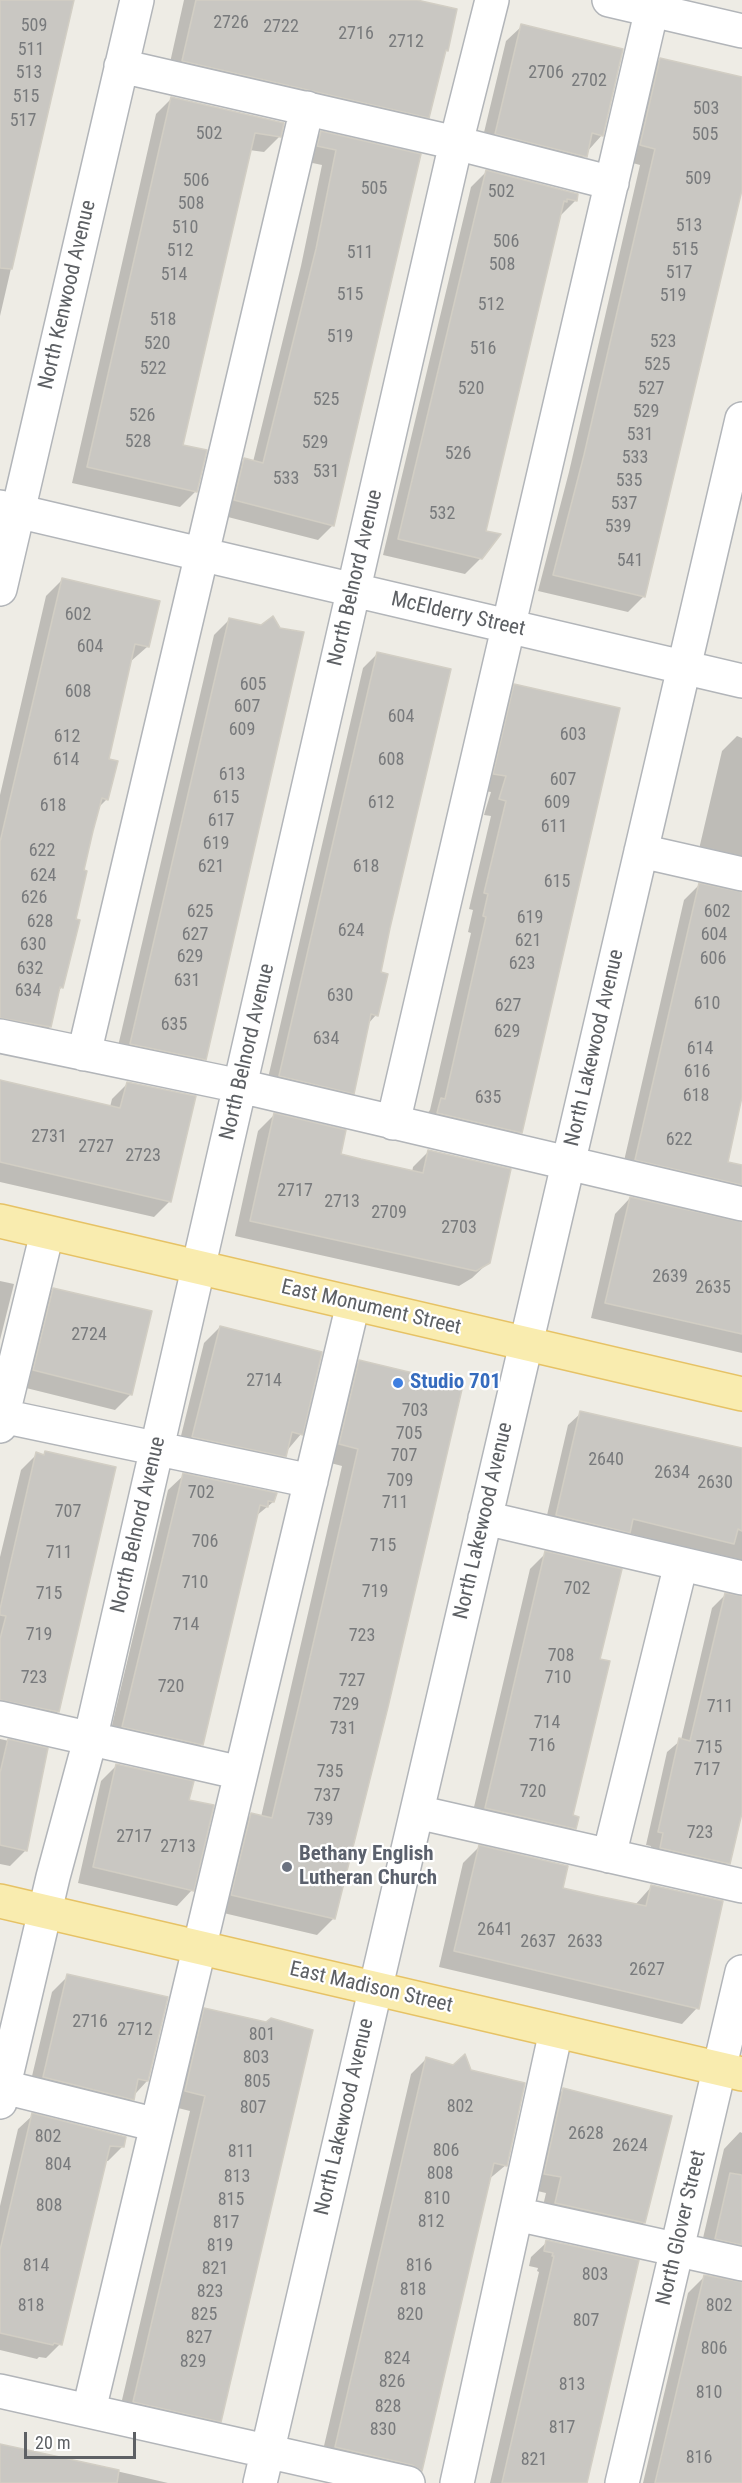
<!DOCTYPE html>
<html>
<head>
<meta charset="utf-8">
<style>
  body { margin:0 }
  #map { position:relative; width:742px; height:2483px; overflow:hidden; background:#eeece5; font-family:"Roboto Condensed",sans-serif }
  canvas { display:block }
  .scale { position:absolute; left:24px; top:2432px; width:112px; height:27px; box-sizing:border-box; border:3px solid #5d6064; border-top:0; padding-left:8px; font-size:18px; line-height:21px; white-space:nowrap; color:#5d6064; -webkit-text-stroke:4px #fff; paint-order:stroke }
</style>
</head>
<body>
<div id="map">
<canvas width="742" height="2483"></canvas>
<div class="scale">20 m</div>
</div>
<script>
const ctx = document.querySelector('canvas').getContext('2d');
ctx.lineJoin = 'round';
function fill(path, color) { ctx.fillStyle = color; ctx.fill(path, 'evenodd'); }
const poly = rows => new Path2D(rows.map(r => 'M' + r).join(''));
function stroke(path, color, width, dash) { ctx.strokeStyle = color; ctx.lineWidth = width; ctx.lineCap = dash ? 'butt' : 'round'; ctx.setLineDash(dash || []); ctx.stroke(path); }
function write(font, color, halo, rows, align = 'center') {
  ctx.font = font + ' "Roboto Condensed",sans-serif'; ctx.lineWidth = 4.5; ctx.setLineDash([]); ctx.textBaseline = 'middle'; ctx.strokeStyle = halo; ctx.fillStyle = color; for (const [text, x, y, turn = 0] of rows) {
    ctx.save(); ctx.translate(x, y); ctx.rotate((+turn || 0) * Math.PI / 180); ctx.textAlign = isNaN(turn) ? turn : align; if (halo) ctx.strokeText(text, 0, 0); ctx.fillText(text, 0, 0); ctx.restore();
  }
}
const shadow = poly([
  [0,0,73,0,0,316],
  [184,0,409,0,447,50,443,53,428,117,412,133,167,76],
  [522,26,602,135,569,172,480,149,506,41],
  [660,59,742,77,742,183,644,596,628,612,538,591,569,472,640,165,625,161,644,75],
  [172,98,279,137,264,152,249,150,181,446,196,491,180,507,72,483,156,114],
  [321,133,419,155,333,525,318,540,220,515,229,475,244,460,253,462,301,266,322,165,303,161,306,148],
  [486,172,577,195,575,201,560,216,484,532,481,558,465,574,383,555,471,187],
  [62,580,147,647,130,662,108,760,107,799,98,808,82,871,62,987,57,992,50,1027,34,1043,0,1036,0,795,46,596],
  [230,619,205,1059,189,1075,115,1059,214,635],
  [378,653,376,1015,367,1025,353,1093,338,1108,265,1091,363,668],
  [515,686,521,1132,505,1148,426,1115,430,1110,471,933,468,932,473,910,469,909,491,816,484,815,491,792,478,790,499,701],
  [737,736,742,738,742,879,696,862,722,751],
  [699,885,742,894,742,1075,726,1163,742,1167,742,1208,621,1174,684,900],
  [0,1082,110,1107,112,1099,128,1083,170,1201,154,1217,0,1182],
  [274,1115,339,1155,412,1172,413,1167,429,1151,489,1262,472,1278,459,1286,235,1236,258,1131],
  [630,1198,742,1224,742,1353,591,1318,615,1214],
  [0,1281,14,1284,0,1340],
  [53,1289,131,1394,115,1410,18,1386,38,1305],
  [220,1327,301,1434,269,1472,177,1452,204,1343],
  [359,1362,462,1386,354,1842,334,1918,317,1935,215,1911,234,1832,251,1815,261,1817,342,1466,323,1461,342,1379],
  [581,1413,742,1450,742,1577,724,1557,627,1533,616,1545,544,1528,568,1425],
  [46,1453,58,1712,42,1727,0,1718,0,1557,21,1470,37,1454,43,1456],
  [184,1475,273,1502,256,1516,202,1744,186,1760,108,1742,168,1490],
  [546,1553,571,1816,575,1828,559,1844,470,1824,530,1569],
  [725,1595,742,1597,742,1805,728,1863,716,1876,648,1861,651,1846,646,1845,667,1752,681,1740,712,1608],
  [0,1739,46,1749,26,1850,10,1866,0,1864],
  [117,1765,192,1890,177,1906,78,1883,101,1781],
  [479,1847,561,1889,635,1905,652,1886,697,2008,682,2024,439,1967,463,1863],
  [68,1976,147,2081,116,2115,28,2093,52,1992],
  [205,2010,219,2421,204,2437,118,2417,190,2111,170,2106,189,2025],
  [426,2059,506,2165,488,2180,420,2470,407,2483,320,2463,411,2074],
  [563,2090,644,2223,628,2238,540,2219,546,2193,529,2189,547,2106],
  [33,2115,122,2147,108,2161,104,2161,60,2344,46,2358,39,2357,37,2359,0,2350,0,2206,18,2129],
  [740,2132,742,2133,742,2272,699,2255,724,2149],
  [547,2242,637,2261,585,2483,490,2483,539,2272,537,2271,538,2268,529,2266,531,2257],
  [705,2276,742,2284,742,2468,738,2483,643,2483,688,2293],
  [0,2444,168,2483,0,2483]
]);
const building = poly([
  [0,0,74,0,12,269,0,268,0,0],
  [196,0,417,0,457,9,448,51,446,50,429,118,182,61,196,0],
  [521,24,623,49,603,136,592,133,587,157,495,134,521,24],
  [660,58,742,77,742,190,645,597,553,575,584,455,655,149,640,145,660,58],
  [171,97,284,123,281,137,255,133,183,445,207,450,197,492,87,467,171,97],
  [321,131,421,154,334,526,234,500,244,458,263,463,316,249,336,150,317,146,321,131],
  [486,170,578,194,577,201,567,199,567,202,564,201,486,531,501,534,482,559,398,539,486,170],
  [62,578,160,601,149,647,135,644,109,759,118,761,108,800,102,798,93,831,84,870,87,871,76,919,80,920,63,988,60,987,51,1027,0,1018,0,842,62,578],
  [273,616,280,628,304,632,206,1060,130,1044,229,618,261,625,273,616],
  [377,652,451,669,390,928,381,972,388,974,378,1016,371,1014,354,1094,279,1076,377,652],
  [514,684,620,708,522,1133,437,1113,441,1098,445,1099,486,917,483,916,488,894,484,893,506,801,499,799,506,776,493,774,514,684],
  [699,883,742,892,742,1097,728,1162,742,1165,742,1185,635,1160,699,883],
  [0,1080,120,1108,127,1082,196,1096,171,1202,0,1162,0,1080],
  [274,1113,346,1130,341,1154,361,1159,423,1173,428,1150,511,1169,490,1263,476,1271,250,1221,274,1113],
  [630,1197,742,1222,742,1334,605,1303,630,1197],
  [53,1288,152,1311,132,1395,33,1370,53,1288],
  [220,1326,322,1352,303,1435,292,1432,286,1457,192,1437,220,1326],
  [359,1360,463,1385,388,1707,335,1919,231,1895,251,1813,272,1818,300,1701,358,1449,339,1444,359,1360],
  [580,1411,742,1448,742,1531,738,1529,734,1544,633,1519,630,1533,556,1515,580,1411],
  [45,1451,116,1467,59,1712,0,1700,0,1639,6,1616,0,1615,0,1609,36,1452,44,1455,45,1451],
  [183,1473,277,1493,274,1502,268,1501,268,1507,260,1505,203,1745,122,1727,183,1473],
  [545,1551,622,1569,600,1659,610,1661,573,1815,579,1817,576,1829,485,1808,545,1551],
  [725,1593,742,1596,742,1813,730,1864,660,1848,663,1833,658,1832,679,1738,690,1741,725,1593],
  [8,1739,48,1748,27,1851,0,1845,0,1773,8,1739],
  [116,1764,194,1781,189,1800,214,1805,194,1891,93,1867,116,1764],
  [479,1845,568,1866,563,1888,598,1896,646,1906,651,1885,723,1901,699,2009,454,1951,479,1845],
  [67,1974,168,1997,148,2081,138,2079,134,2100,43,2077,67,1974],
  [204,2008,266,2022,271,2018,313,2030,221,2422,133,2402,205,2096,185,2091,204,2008],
  [465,2054,471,2070,525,2083,507,2166,494,2163,422,2471,412,2465,335,2447,426,2057,453,2065,465,2054],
  [563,2088,672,2116,645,2223,555,2203,561,2177,544,2174,563,2088],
  [32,2113,126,2137,124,2147,110,2146,62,2345,54,2343,53,2345,0,2333,0,2250,32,2113],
  [730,2173,742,2175,742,2245,715,2239,730,2173],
  [546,2240,639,2260,587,2483,502,2483,554,2256,552,2256,553,2253,544,2251,546,2240],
  [704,2275,742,2282,742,2483,655,2483,704,2275],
  [0,2444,119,2470,117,2483,0,2483,0,2444]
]);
const minor = poly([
  [609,0,742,31],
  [121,66,456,143,612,183],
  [0,507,742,681],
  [0,589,137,0],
  [641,851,742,874],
  [0,1036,240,1086,742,1204],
  [84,1054,307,108],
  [393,1123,654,0],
  [2,1416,311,1481],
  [0,1426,47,1233],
  [485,1518,742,1578],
  [0,1718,241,1773],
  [417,1812,742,1886],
  [609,1856,681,1564],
  [0,2086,157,2125],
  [0,2102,53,1877,90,1740,456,143,492,0],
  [516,2214,742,2264],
  [0,2391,408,2483],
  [89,2410,353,1304],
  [260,2483,742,419],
  [457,2483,556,2031],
  [622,2483,742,1972]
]);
const major = poly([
  [0,1221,742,1394],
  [0,1901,742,2074]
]);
const markers = [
  [398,1383,6,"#3f7fe0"],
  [287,1867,6,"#6b7280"]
];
const numberNames = [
  ["2726",231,23],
  ["509",34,26],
  ["2722",281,27],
  ["2716",356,34],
  ["2712",406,42],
  ["511",31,50],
  ["513",29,73],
  ["2706",546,73],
  ["2702",589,81],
  ["515",26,97],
  ["503",706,109],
  ["517",23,121],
  ["502",209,134],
  ["505",705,135],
  ["509",698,179],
  ["506",196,181],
  ["505",374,189],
  ["502",501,192],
  ["508",191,204],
  ["513",689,226],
  ["510",185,228],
  ["506",506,242],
  ["515",685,250],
  ["512",180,251],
  ["511",360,253],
  ["508",502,265],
  ["517",679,273],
  ["514",174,275],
  ["515",350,295],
  ["519",673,296],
  ["512",491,305],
  ["518",163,320],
  ["519",340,337],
  ["523",663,342],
  ["520",157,344],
  ["516",483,349],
  ["525",657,365],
  ["522",153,369],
  ["520",471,389],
  ["527",651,389],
  ["525",326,400],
  ["529",646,412],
  ["526",142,416],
  ["531",640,435],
  ["528",138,442],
  ["529",315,443],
  ["526",458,454],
  ["533",635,458],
  ["531",326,472],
  ["533",286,479],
  ["535",629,481],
  ["537",624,504],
  ["532",442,514],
  ["539",618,527],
  ["541",630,561],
  ["602",78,615],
  ["604",90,647],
  ["605",253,685],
  ["608",78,692],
  ["607",247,707],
  ["604",401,717],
  ["609",242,730],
  ["603",573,735],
  ["612",67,737],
  ["614",66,760],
  ["608",391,760],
  ["613",232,775],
  ["607",563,780],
  ["615",226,798],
  ["612",381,803],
  ["609",557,803],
  ["618",53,806],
  ["617",221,821],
  ["611",554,827],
  ["619",216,844],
  ["622",42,851],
  ["621",211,867],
  ["618",366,867],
  ["624",43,876],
  ["615",557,882],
  ["626",34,898],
  ["625",200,912],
  ["602",717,912],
  ["619",530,918],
  ["628",40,922],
  ["624",351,931],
  ["627",195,935],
  ["604",714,935],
  ["621",528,941],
  ["630",33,945],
  ["629",190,957],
  ["606",713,959],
  ["623",522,964],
  ["632",30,969],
  ["631",187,981],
  ["634",28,991],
  ["630",340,996],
  ["610",707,1004],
  ["627",508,1006],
  ["635",174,1025],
  ["629",507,1032],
  ["634",326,1039],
  ["614",700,1049],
  ["616",697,1072],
  ["618",696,1096],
  ["635",488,1098],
  ["2731",49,1137],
  ["622",679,1140],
  ["2727",96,1147],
  ["2723",143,1156],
  ["2717",295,1191],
  ["2713",342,1202],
  ["2709",389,1213],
  ["2703",459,1228],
  ["2639",670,1277],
  ["2635",713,1288],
  ["2724",89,1335],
  ["2714",264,1381],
  ["703",415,1411],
  ["705",409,1434],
  ["707",404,1456],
  ["2640",606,1460],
  ["2634",672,1473],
  ["709",400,1481],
  ["2630",715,1483],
  ["702",201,1493],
  ["711",395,1503],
  ["707",68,1512],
  ["706",205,1542],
  ["715",383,1546],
  ["711",59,1553],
  ["710",195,1583],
  ["702",577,1589],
  ["719",375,1592],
  ["715",49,1594],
  ["714",186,1625],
  ["719",39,1635],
  ["723",362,1636],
  ["708",561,1656],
  ["723",34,1678],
  ["710",558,1678],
  ["727",352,1681],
  ["720",171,1687],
  ["729",346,1705],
  ["711",720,1707],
  ["714",547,1723],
  ["731",343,1729],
  ["716",542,1746],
  ["715",709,1748],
  ["717",707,1770],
  ["735",330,1772],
  ["720",533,1792],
  ["737",327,1796],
  ["739",320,1820],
  ["723",700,1833],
  ["2717",134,1837],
  ["2713",178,1847],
  ["2641",495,1930],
  ["2637",538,1942],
  ["2633",585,1942],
  ["2627",647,1970],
  ["2716",90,2022],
  ["2712",135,2030],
  ["801",262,2035],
  ["803",256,2058],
  ["805",257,2082],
  ["802",460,2107],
  ["807",253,2108],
  ["2628",586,2134],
  ["802",48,2137],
  ["2624",630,2146],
  ["806",446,2151],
  ["811",241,2152],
  ["804",58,2165],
  ["808",440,2174],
  ["813",237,2177],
  ["810",437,2199],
  ["815",231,2200],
  ["808",49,2206],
  ["812",431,2222],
  ["817",226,2223],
  ["819",220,2246],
  ["814",36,2266],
  ["816",419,2266],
  ["821",215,2269],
  ["803",595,2275],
  ["818",413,2290],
  ["823",210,2292],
  ["818",31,2306],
  ["802",719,2306],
  ["825",204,2315],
  ["820",410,2315],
  ["807",586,2321],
  ["827",199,2338],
  ["806",714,2349],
  ["824",397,2359],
  ["829",193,2362],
  ["826",392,2382],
  ["813",572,2385],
  ["810",709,2393],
  ["828",388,2407],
  ["817",562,2428],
  ["830",383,2430],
  ["816",699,2458],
  ["821",534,2460]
];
const streetNames = [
  ["North Kenwood Avenue",68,295,-77],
  ["North Belnord Avenue",356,578,-77],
  ["McElderry Street",458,615,13],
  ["North Lakewood Avenue",595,1048,-77],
  ["North Belnord Avenue",248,1052,-77],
  ["East Monument Street",371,1308,13],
  ["North Lakewood Avenue",484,1521,-77],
  ["North Belnord Avenue",139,1525,-77],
  ["East Madison Street",371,1988,13],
  ["North Lakewood Avenue",345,2117,-77],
  ["North Glover Street",682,2228,-77]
];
const shopNames = [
  ["Studio 701",410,1383]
];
const worshipNames = [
  ["Bethany English",299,1855],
  ["Lutheran Church",299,1879]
];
fill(shadow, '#0003');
fill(building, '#c9c7c2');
stroke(building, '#d2cec4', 1.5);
stroke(minor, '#b2b5b9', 36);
stroke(major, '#e6c265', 36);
stroke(minor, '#fff', 33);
stroke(major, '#f9ecaf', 33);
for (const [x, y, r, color] of markers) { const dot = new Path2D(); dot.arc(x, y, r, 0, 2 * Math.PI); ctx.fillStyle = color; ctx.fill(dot); stroke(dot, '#fff', 2); }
write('18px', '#787a7c', null, numberNames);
write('21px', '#5d6064', '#fff', streetNames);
write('bold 21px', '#366cbe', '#fff', shopNames, 'left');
write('bold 21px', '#5b616d', '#fff', worshipNames, 'left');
</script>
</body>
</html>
